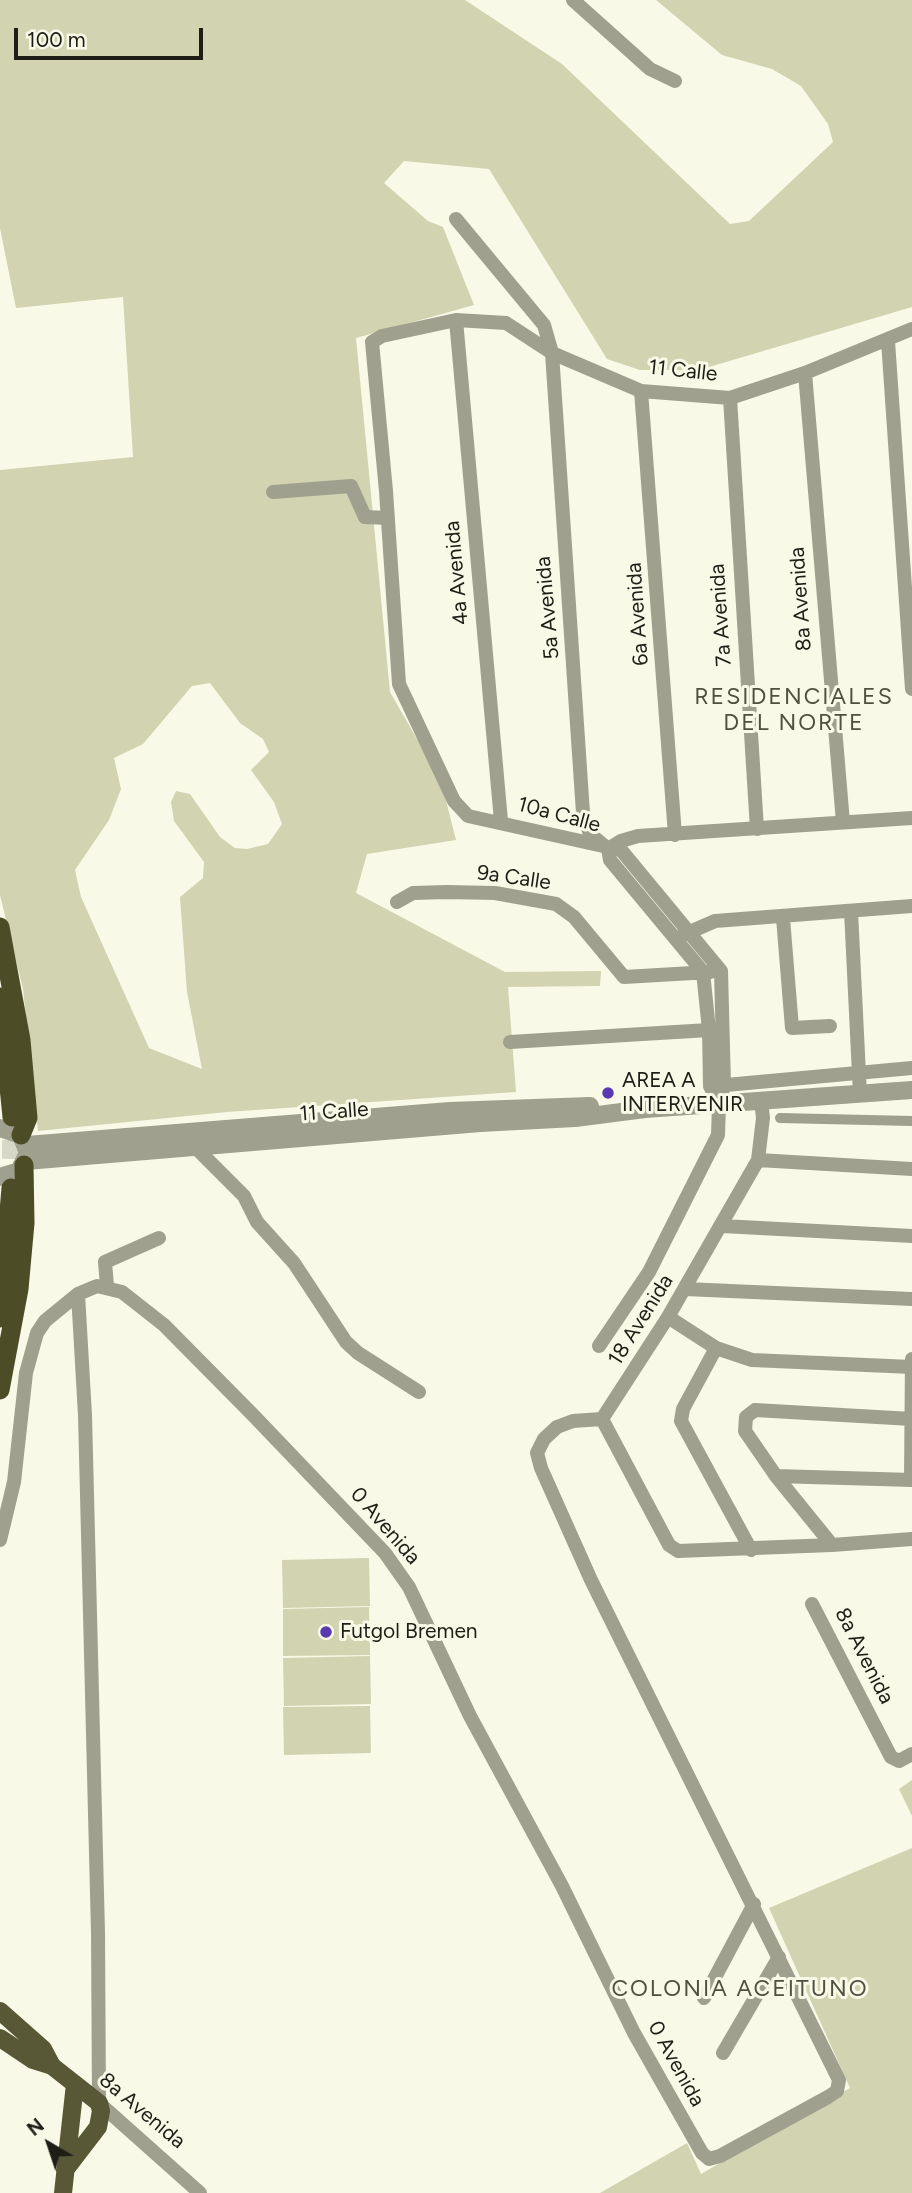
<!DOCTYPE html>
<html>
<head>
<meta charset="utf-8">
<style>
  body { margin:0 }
  #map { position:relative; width:912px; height:2193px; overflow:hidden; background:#f9f9e7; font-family:Figtree,sans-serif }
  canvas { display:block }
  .north { position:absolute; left:14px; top:2109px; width:70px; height:70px; -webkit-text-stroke:5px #f9f9e7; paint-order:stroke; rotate:321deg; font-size:19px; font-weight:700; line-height:28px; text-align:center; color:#1e1e17 }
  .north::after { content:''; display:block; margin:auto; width:24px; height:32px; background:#1e1e17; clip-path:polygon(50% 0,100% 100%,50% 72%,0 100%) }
  .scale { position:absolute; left:14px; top:28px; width:189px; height:32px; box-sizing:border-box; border:4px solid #1e1e17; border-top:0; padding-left:9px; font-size:21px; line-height:24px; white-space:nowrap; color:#1e1e17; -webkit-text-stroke:5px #f9f9e7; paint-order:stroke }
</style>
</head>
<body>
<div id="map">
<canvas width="912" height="2193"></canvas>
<div class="north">N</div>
<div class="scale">100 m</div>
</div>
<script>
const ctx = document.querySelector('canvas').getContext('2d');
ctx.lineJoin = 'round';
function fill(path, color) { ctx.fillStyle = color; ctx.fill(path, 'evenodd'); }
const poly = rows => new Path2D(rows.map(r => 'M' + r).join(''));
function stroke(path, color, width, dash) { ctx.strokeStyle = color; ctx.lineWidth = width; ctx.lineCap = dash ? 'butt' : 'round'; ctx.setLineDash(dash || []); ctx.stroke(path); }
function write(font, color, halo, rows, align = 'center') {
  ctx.font = font + ' Figtree,sans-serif'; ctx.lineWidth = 6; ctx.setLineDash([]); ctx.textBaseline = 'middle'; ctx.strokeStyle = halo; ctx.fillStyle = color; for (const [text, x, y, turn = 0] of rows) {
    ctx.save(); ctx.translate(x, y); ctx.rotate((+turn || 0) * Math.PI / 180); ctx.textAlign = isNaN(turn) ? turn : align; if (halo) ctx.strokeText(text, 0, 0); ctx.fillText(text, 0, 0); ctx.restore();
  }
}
const green = poly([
  [0,0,465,0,562,64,730,224,749,221,833,142,828,124,801,86,772,69,722,55,656,0,912,0,912,307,699,370,640,370,607,359,489,169,404,161,384,183,428,221,443,227,474,305,356,338,390,692,441,781,456,840,367,854,356,893,505,972,601,971,600,986,508,987,516,1092,227,1112,38,1131,23,989,0,895,0,470,133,457,123,297,16,308,0,228],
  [210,683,240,723,263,739,269,752,251,770,274,802,282,824,268,844,247,849,235,848,220,837,190,794,176,791,171,802,174,821,204,862,203,878,180,897,187,992,202,1069,149,1048,81,897,75,870,109,820,121,789,114,758,143,744,192,686],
  [369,1558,370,1606,283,1608,282,1560],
  [369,1607,370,1655,283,1656,283,1609],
  [370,1656,371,1704,284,1706,283,1658],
  [370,1706,371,1753,284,1755,283,1707],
  [912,1780,912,1816,899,1789],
  [912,1848,912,2193,600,2193,687,2143,701,2174,850,2088,769,1908]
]);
const trunkTunnel = poly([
  [11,1188,12,1117]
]);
const pedestrian = poly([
  [780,1118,912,1121]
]);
const minor = poly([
  [573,0,650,69,675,81],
  [456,219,544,325,552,353,583,813,590,834,608,849,610,860,703,972,709,1030,710,1086,719,1104],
  [456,320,501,821],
  [888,341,912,689],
  [805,373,843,822],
  [641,391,675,835],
  [730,398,757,829],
  [273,492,351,486,365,517,388,518],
  [608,849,621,841,638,836,912,818],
  [397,902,413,893,447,892,495,893,556,904,574,917,624,977,710,972],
  [851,911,860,1095],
  [783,918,792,1028,830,1026],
  [683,935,715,921,912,906],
  [510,1042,709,1030],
  [715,1086,912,1068],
  [191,1143,244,1196,257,1222,294,1263,346,1342,358,1353,419,1392],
  [758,1160,912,1169],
  [722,1226,912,1236],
  [107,1286,105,1262,159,1238],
  [685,1289,912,1299],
  [78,1294,85,1415,98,1932,99,2103,200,2193],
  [668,1317,716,1348,752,1360,912,1367],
  [599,1346,649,1272,718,1135,719,1104,724,1085,721,971,621,850,468,816,454,801,399,684,386,491,372,342,382,336,456,320,506,323,552,353,641,391,730,398,805,373,912,329],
  [716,1348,683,1409,681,1421,751,1550],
  [602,1419,669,1545,678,1551,832,1545,912,1539],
  [602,1419,668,1317,758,1160,763,1118,761,1101],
  [776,1476,912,1480],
  [911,1480,912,1359],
  [0,1540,14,1482,26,1373,37,1333,45,1321,78,1294,97,1286,122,1292,164,1325,253,1415,385,1553,409,1587,470,1716,562,1886,634,2033,702,2153,709,2159,720,2156,828,2097,837,2091,839,2080,591,1580,541,1468,537,1453,544,1439,557,1427,573,1421,602,1419],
  [832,1545,776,1476,745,1431,746,1417,755,1410,912,1419],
  [812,1604,891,1757,899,1761,912,1754],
  [704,1998,754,1904],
  [723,2053,779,1957]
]);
const tertiary = poly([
  [0,1128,21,1135,28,1153,19,1171,0,1177],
  [27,1145,450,1111,590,1106],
  [26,1161,480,1123,575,1118,645,1109,912,1090]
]);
const primary = poly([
  [0,2011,43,2049,52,2066,99,2103,101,2111,98,2127,65,2170],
  [0,2038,33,2060,52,2066],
  [63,2193,75,2084]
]);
const trunk = poly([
  [0,927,21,1040,28,1118,21,1135],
  [0,997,12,1117],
  [0,1318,11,1188],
  [0,1390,19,1289,25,1223,24,1165]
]);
const markers = [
  [608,1093,7,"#5839b1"],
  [326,1632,7,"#5839b1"]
];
const streetNames = [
  ["11 Calle",683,371,6],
  ["4a Avenida",457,573,-95],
  ["8a Avenida",801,599,-94],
  ["5a Avenida",548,608,-95],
  ["6a Avenida",638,614,-94],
  ["7a Avenida",721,615,-94],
  ["10a Calle",559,815,15],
  ["9a Calle",514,878,8],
  ["11 Calle",334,1112,-4],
  ["18 Avenida",641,1320,-58],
  ["0 Avenida",385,1526,49],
  ["8a Avenida",864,1656,63],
  ["0 Avenida",676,2064,61],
  ["8a Avenida",142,2111,40]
];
const poiNames = [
  ["AREA A",622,1081],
  ["INTERVENIR",622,1105],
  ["Futgol Bremen",340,1632]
];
const neighbourhoodNames = [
  ["RESIDENCIALES",794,697],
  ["DEL NORTE",794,723],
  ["COLONIA ACEITUNO",740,1989]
];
fill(green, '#d2d3b0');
stroke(trunkTunnel, '#d8d8c8', 19, [19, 10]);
stroke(pedestrian, '#9fa08d', 10);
stroke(minor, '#9fa08d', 14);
stroke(tertiary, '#9fa08d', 18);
stroke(primary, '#585837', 18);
stroke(trunk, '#4c4c27', 19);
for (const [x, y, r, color] of markers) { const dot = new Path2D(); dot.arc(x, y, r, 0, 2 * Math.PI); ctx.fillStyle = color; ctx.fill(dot); stroke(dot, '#f9f9e7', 2.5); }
write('21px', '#1e1e17', '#f9f9e7', streetNames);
write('21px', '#1e1e17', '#f9f9e7', poiNames, 'left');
ctx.letterSpacing = '2px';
write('23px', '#505041', '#f9f9e7', neighbourhoodNames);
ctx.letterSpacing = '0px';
</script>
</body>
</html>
